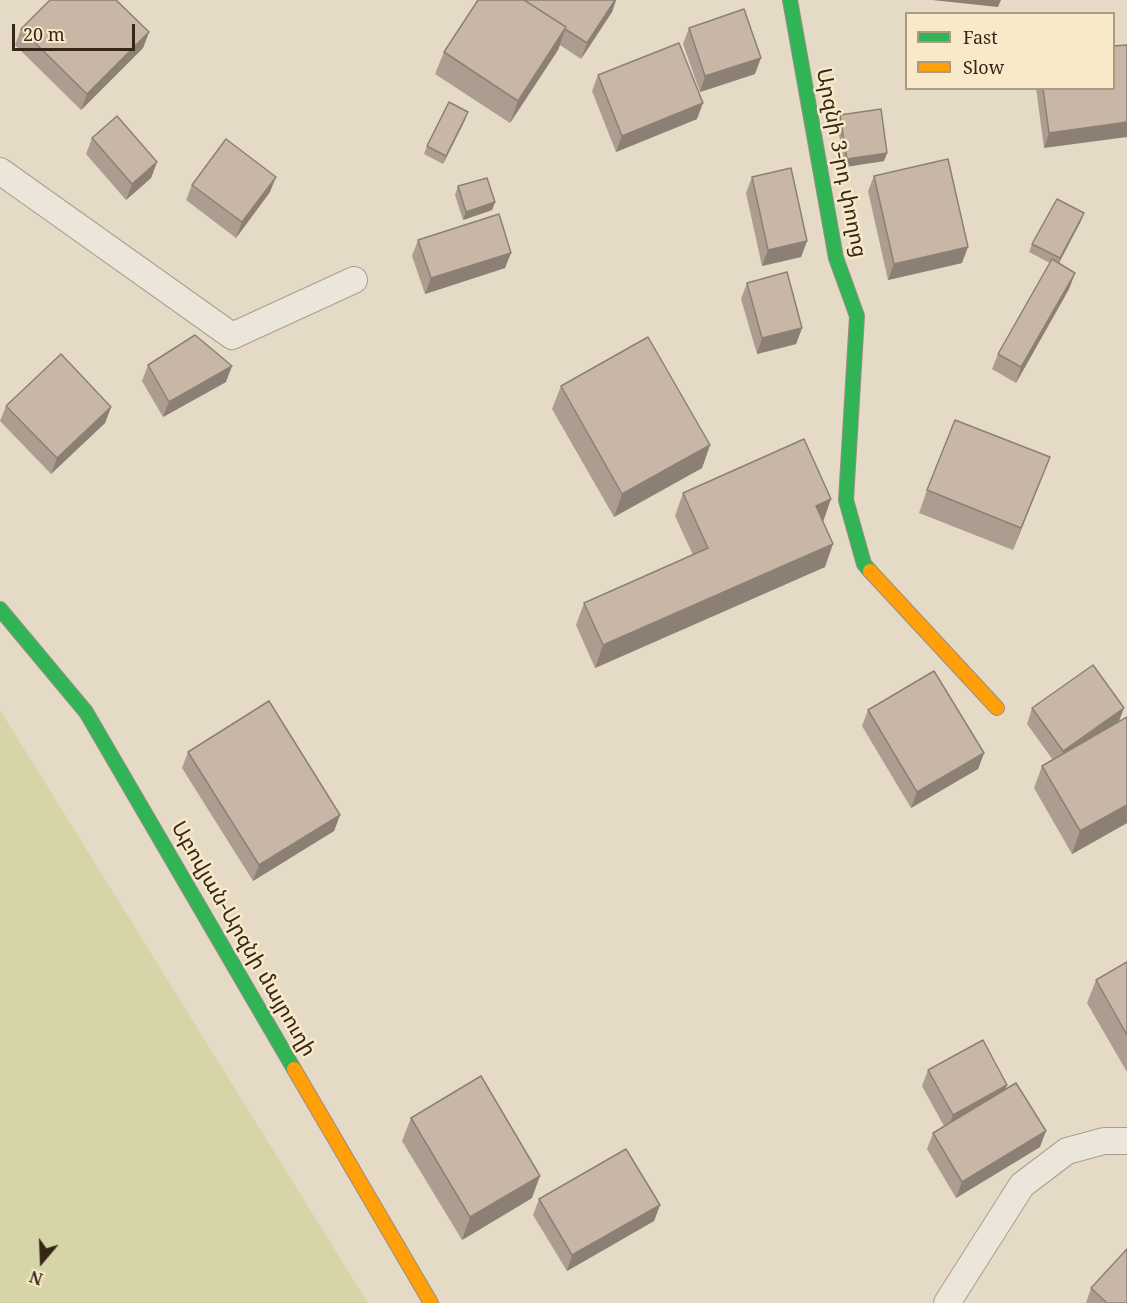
<!DOCTYPE html>
<html>
<head>
<meta charset="utf-8">
<style>
  body { margin:0 }
  #map { position:relative; width:1127px; height:1303px; overflow:hidden; background:#e5dac6; font-family:"Noto Serif",serif }
  canvas { display:block }
  .legend { position:absolute; left:905px; top:12px; width:210px; height:78px; box-sizing:border-box; background:#f8e9c9; border:2px solid #aa9b83; margin:0; padding:8px 10px; list-style:none; font-size:18px; color:#362619 }
  .legend li { display:flex; align-items:center; gap:12px; height:30px }
  .legend b { width:30px; border:2px solid #aa9b83 }
  .north { position:absolute; left:12px; top:1231px; width:60px; height:60px; -webkit-text-stroke:4px #f8e9c9; paint-order:stroke; rotate:199deg; font-size:16px; font-weight:700; line-height:24px; text-align:center; color:#362619 }
  .north::after { content:''; display:block; margin:auto; width:21px; height:27px; background:#362619; clip-path:polygon(50% 0,100% 100%,50% 72%,0 100%) }
  .scale { position:absolute; left:12px; top:24px; width:123px; height:27px; box-sizing:border-box; border:3px solid #362619; border-top:0; padding-left:8px; font-size:18px; line-height:21px; white-space:nowrap; color:#362619; -webkit-text-stroke:4px #f8e9c9; paint-order:stroke }
</style>
</head>
<body>
<div id="map">
<canvas width="1127" height="1303"></canvas>
<ul class="legend">
<li><b style="height:8px;background:#30b455"></b>Fast</li>
<li><b style="height:8px;background:#ff9f0a"></b>Slow</li>
</ul>
<div class="north">N</div>
<div class="scale">20 m</div>
</div>
<script>
const ctx = document.querySelector('canvas').getContext('2d');
ctx.lineJoin = 'round';
function fill(path, color) { ctx.fillStyle = color; ctx.fill(path, 'evenodd'); }
const poly = rows => new Path2D(rows.map(r => 'M' + r).join(''));
function stroke(path, color, width, dash) { ctx.strokeStyle = color; ctx.lineWidth = width; ctx.lineCap = dash ? 'butt' : 'round'; ctx.setLineDash(dash || []); ctx.stroke(path); }
function write(font, color, halo, rows, align = 'center') {
  ctx.font = font + ' "Noto Serif","Noto Sans Armenian",serif'; ctx.lineWidth = 5; ctx.setLineDash([]); ctx.textBaseline = 'middle'; ctx.strokeStyle = halo; ctx.fillStyle = color; for (const [text, x, y, turn = 0] of rows) {
    ctx.save(); ctx.translate(x, y); ctx.rotate((+turn || 0) * Math.PI / 180); ctx.textAlign = isNaN(turn) ? turn : align; if (halo) ctx.strokeText(text, 0, 0); ctx.fillText(text, 0, 0); ctx.restore();
  }
}
const green = poly([
  [0,710,368,1303,0,1303]
]);
const lane = poly([
  [0,171,232,336,354,280],
  [947,1303,1022,1185,1067,1151,1104,1141,1127,1141]
]);
const fast = poly([
  [790,0,836,258,857,316,846,500,864,564,870,571],
  [0,609,86,712,294,1069]
]);
const slow = poly([
  [870,571,997,708],
  [294,1069,431,1303]
]);
const wall = poly([
  [478,0,616,0,612,12,581,59,560,45,558,50,510,123,435,74,444,52],
  [689,28,755,74,700,92,683,44],
  [21,29,149,32,143,48,81,110,15,45],
  [598,75,697,119,616,152,592,91],
  [1036,88,1113,88,1044,148],
  [840,115,887,153,884,161,845,167,837,123],
  [465,120,443,164,424,154,427,146],
  [92,138,157,162,151,178,126,200,86,154],
  [874,176,962,263,888,280,868,191],
  [752,177,807,241,801,257,762,266,746,193],
  [192,185,270,192,236,238,186,200],
  [458,186,495,202,492,210,463,220,455,195],
  [1081,221,1058,263,1075,273,1069,289,1016,383,992,369,998,354,1050,263,1029,252,1032,244],
  [418,240,505,268,425,294,412,256],
  [747,283,802,328,796,344,757,354,741,299],
  [148,365,226,382,163,417,142,381],
  [561,386,710,445,702,468,614,517,552,409],
  [6,406,111,407,105,423,51,474,0,421],
  [1041,480,1013,550,919,513,927,490],
  [683,493,823,521,825,567,595,668,576,625,584,603,693,555,675,516],
  [1032,708,1119,722,1127,717,1127,823,1072,854,1034,788,1042,766,1053,760,1027,724],
  [868,710,984,753,978,769,911,808,862,726],
  [188,752,340,815,334,831,253,881,182,768],
  [1127,962,1127,1072,1087,1003,1096,980],
  [928,1070,1005,1090,1040,1147,956,1198,927,1149,933,1133,944,1126,922,1086],
  [411,1118,532,1198,462,1240,402,1141],
  [539,1199,660,1205,654,1221,567,1271,533,1215],
  [1091,1288,1127,1303,1086,1303]
]);
const shadedWall = poly([
  [615,0,616,0,612,12,581,59,587,43],
  [932,0,1001,0,998,7],
  [566,27,558,50,510,123,518,101],
  [149,32,143,48,81,110,87,94],
  [761,58,755,74,700,92,705,76],
  [703,103,697,119,616,152,622,136],
  [468,112,465,120,443,164,446,156],
  [1127,122,1127,137,1044,148,1049,133],
  [887,153,884,161,845,167,847,159],
  [157,162,151,178,126,200,132,184],
  [276,177,270,192,236,238,242,222],
  [495,202,492,210,463,220,466,212],
  [1084,213,1081,221,1057,267,1060,258],
  [807,241,801,257,762,266,768,250],
  [968,247,962,263,888,280,894,264],
  [511,253,505,268,425,294,431,278],
  [1075,273,1069,289,1016,383,1021,367],
  [802,328,796,344,757,354,762,338],
  [232,366,226,382,163,417,169,402],
  [111,407,105,423,51,474,57,458],
  [710,445,702,468,614,517,622,494],
  [1050,457,1041,480,1013,550,1021,528],
  [831,499,823,522,816,506],
  [833,544,825,567,595,668,603,645],
  [1124,708,1118,724,1058,767,1063,751],
  [984,753,978,769,911,808,917,792],
  [1127,805,1127,823,1072,854,1080,831],
  [340,815,334,831,253,881,259,865],
  [1007,1085,1002,1100,947,1131,953,1115],
  [1046,1131,1040,1147,956,1198,962,1182],
  [540,1176,532,1198,462,1240,470,1217],
  [660,1205,654,1221,567,1271,572,1255]
]);
const building = poly([
  [50,0,116,0,149,32,87,94,21,29,50,0],
  [478,0,524,0,566,27,518,101,444,52,478,0],
  [524,0,615,0,587,43,565,29,566,27,524,0],
  [744,9,761,58,705,76,689,28,744,9],
  [679,43,703,103,622,136,598,75,679,43],
  [1127,45,1127,122,1049,133,1043,88,1113,88,1113,46,1127,45],
  [449,102,468,112,446,156,427,146,449,102],
  [881,109,887,153,847,159,840,115,881,109],
  [117,116,157,162,132,184,92,138,117,116],
  [226,139,276,177,242,222,192,185,226,139],
  [948,159,968,247,894,264,874,176,948,159],
  [791,168,807,241,768,250,752,177,791,168],
  [487,178,495,202,466,212,458,186,487,178],
  [1057,199,1084,213,1060,258,1032,244,1057,199],
  [499,214,511,253,431,278,418,240,499,214],
  [1052,259,1075,273,1021,367,998,354,1052,259],
  [787,272,802,328,762,338,747,283,787,272],
  [195,335,232,366,169,402,148,365,195,335],
  [648,337,710,445,622,494,561,386,648,337],
  [61,354,111,407,57,458,6,406,61,354],
  [955,420,1050,457,1021,528,927,490,955,420],
  [804,439,831,499,816,506,833,544,603,645,584,603,708,548,683,493,804,439],
  [1093,665,1124,708,1063,751,1032,708,1093,665],
  [934,671,984,753,917,792,868,710,934,671],
  [269,701,340,815,259,865,188,752,269,701],
  [1127,717,1127,805,1080,831,1042,766,1127,717],
  [1127,962,1127,1035,1096,980,1127,962],
  [983,1040,1007,1085,953,1115,928,1070,983,1040],
  [481,1076,540,1176,470,1217,411,1118,481,1076],
  [1016,1083,1046,1131,962,1182,933,1133,1016,1083],
  [626,1149,660,1205,572,1255,539,1199,626,1149],
  [1127,1249,1127,1303,1107,1303,1091,1288,1127,1249]
]);
const streetNames = [
  ["Արզնի 3-րդ փողոց",841,163,79],
  ["Աբովյան-Արզնի մայրուղի",243,939,60]
];
fill(green, '#d7d4a7');
stroke(lane, '#a89e90', 28);
stroke(fast, '#998e80', 16);
stroke(slow, '#998e80', 16);
stroke(lane, '#ece5d9', 26);
stroke(fast, '#30b455', 14);
stroke(slow, '#ff9f0a', 14);
fill(wall, '#ac9d90');
fill(shadedWall, '#8c8075');
fill(building, '#c8b7a7');
stroke(building, '#8c8075', 1.5);
write('21px', '#362619', '#f8e9c9', streetNames);
</script>
</body>
</html>
